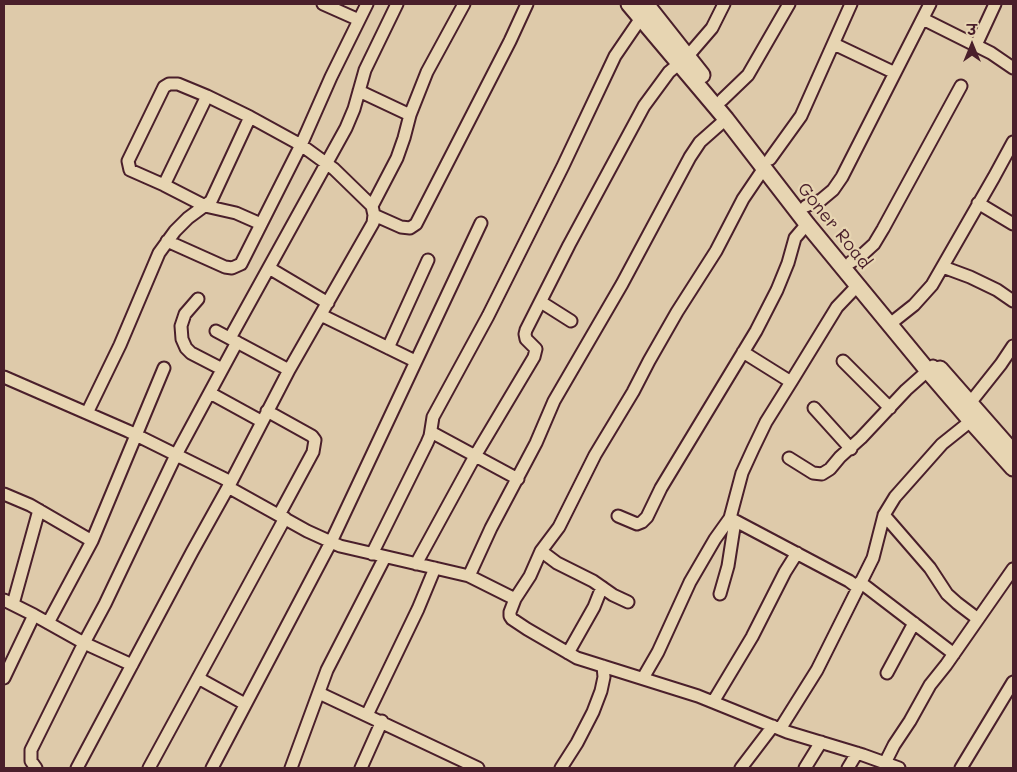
<!DOCTYPE html>
<html>
<head>
<meta charset="utf-8">
<style>
  body { margin:0 }
  #map { position:relative; width:1017px; height:772px; overflow:hidden; background:#decaaa; font-family:Mali,"Playpen Sans Deva",sans-serif }
  canvas { display:block }
  .frame { position:absolute; inset:0; border:5px solid #4a1f2b; pointer-events:none }
  .north { position:absolute; left:947px; top:20px; width:50px; height:50px; -webkit-text-stroke:4px #e7d5b2; paint-order:stroke; rotate:0deg; font-size:14px; font-weight:700; line-height:20px; text-align:center; color:#4a1f2b }
  .north::after { content:''; display:block; margin:auto; width:18px; height:22px; background:#4a1f2b; clip-path:polygon(50% 0,100% 100%,50% 72%,0 100%) }
</style>
</head>
<body>
<div id="map">
<canvas width="1017" height="772"></canvas>
<div class="frame"></div>
<div class="north">उ</div>
</div>
<script>
const ctx = document.querySelector('canvas').getContext('2d');
ctx.lineJoin = 'round';
const poly = rows => new Path2D(rows.map(r => 'M' + r).join(''));
function stroke(path, color, width, dash) { ctx.strokeStyle = color; ctx.lineWidth = width; ctx.lineCap = dash ? 'butt' : 'round'; ctx.setLineDash(dash || []); ctx.stroke(path); }
function write(font, color, halo, rows, align = 'center') {
  ctx.font = font + ' Mali,sans-serif'; ctx.lineWidth = 4.5; ctx.setLineDash([]); ctx.textBaseline = 'middle'; ctx.strokeStyle = halo; ctx.fillStyle = color; for (const [text, x, y, turn = 0] of rows) {
    ctx.save(); ctx.translate(x, y); ctx.rotate((+turn || 0) * Math.PI / 180); ctx.textAlign = isNaN(turn) ? turn : align; if (halo) ctx.strokeText(text, 0, 0); ctx.fillText(text, 0, 0); ctx.restore();
  }
}
const minor = poly([
  [323,4,359,20],
  [923,19,991,53,1013,68],
  [834,44,895,73],
  [976,45,995,4],
  [359,91,410,115],
  [722,100,748,75,789,4],
  [770,159,801,116,851,4],
  [764,168,743,199,716,251,677,312,649,361,633,392,595,455,559,527,541,551,530,576,515,599,510,612,510,616,512,619,527,629,577,658,698,696,787,732,863,755,899,768],
  [164,185,207,96],
  [978,203,1013,224],
  [372,206,397,158,404,138,410,115,427,72,464,4],
  [806,206,821,200,833,190,842,177,930,4],
  [374,215,401,227,410,228,416,224,510,41,527,4],
  [167,241,225,267,232,268,241,264,301,145,331,77,367,4],
  [851,262,862,255,874,244,883,229,961,86],
  [943,267,970,277,997,290,1013,301],
  [269,268,328,303],
  [198,299,185,314,181,326,182,339,186,348,191,353,222,369],
  [541,302,571,321],
  [321,315,415,361],
  [890,324,914,305,932,285,994,177,1013,142],
  [216,331,289,370],
  [230,338,346,128,354,109,365,70,397,4],
  [388,348,428,260],
  [843,361,890,408],
  [4,377,128,431,231,482],
  [791,382,837,307,858,285],
  [210,393,261,421],
  [970,403,1001,364,1013,346],
  [814,408,851,449],
  [267,411,312,436,315,440,313,452,279,515],
  [87,413,120,345,159,253,175,231,188,218,211,201,250,117],
  [431,432,518,479],
  [789,458,813,473,822,474,830,469,840,457,861,438,906,390,933,366],
  [228,487,307,531,340,546,469,576,515,599],
  [4,494,30,505,92,541],
  [884,515,930,568,947,594,957,603,978,619],
  [618,516,637,524,642,522,647,517,661,488,756,331,777,290,788,263,795,238,807,224],
  [730,518,849,581,857,587],
  [541,551,557,563,593,581,613,595,628,602],
  [372,554,427,443,430,436,433,417,488,316,563,166,615,56,641,18],
  [416,564,475,456,534,357,536,349,526,339,525,334,526,330,569,245,644,106,669,72,687,57,712,28,724,4],
  [469,576,491,528,536,443,554,401,622,284,690,157,700,142,726,119],
  [860,582,954,654],
  [720,594,728,566,735,521],
  [4,600,34,615],
  [13,604,39,510],
  [48,623,92,541,164,368],
  [568,653,594,607,602,587],
  [887,673,914,623],
  [4,678,34,615,84,643,105,604,176,455,237,342],
  [198,678,245,704],
  [643,678,658,652,690,582,715,539,730,518,742,473,753,449,766,422,791,382,743,352],
  [319,693,478,768],
  [713,702,752,637,785,572,797,553],
  [367,715,418,609,435,568],
  [780,729,817,670,873,558,884,515,895,497,942,444,977,416],
  [885,763,894,745,910,721,930,685,946,665,1013,569],
  [36,768,31,761,31,750,84,643,132,665],
  [77,768,192,552,231,482,289,370,373,223,374,215,372,206,334,169,301,145,250,117,207,96,178,84,169,84,164,87,128,161,130,170,164,185,205,206,236,213,261,224],
  [149,768,285,518],
  [212,768,331,542,481,223],
  [291,768,327,670,385,557],
  [361,768,382,721],
  [561,768,577,743,593,712,601,691,604,677,603,666],
  [741,768,773,726],
  [805,768,821,742],
  [848,768,857,753],
  [961,768,1013,682]
]);
const tertiary = poly([
  [629,4,726,119,807,224,928,371,971,421,1013,468],
  [646,4,702,75],
  [940,369,1013,452]
]);
const streetNames = [
  ["Goner Road",834,226,51]
];
stroke(minor, '#4a1f2b', 15);
stroke(tertiary, '#4a1f2b', 19);
stroke(minor, '#e7d5b2', 11);
stroke(tertiary, '#e7d5b2', 15);
write('18px', '#4a1f2b', '#e7d5b2', streetNames);
</script>
</body>
</html>
